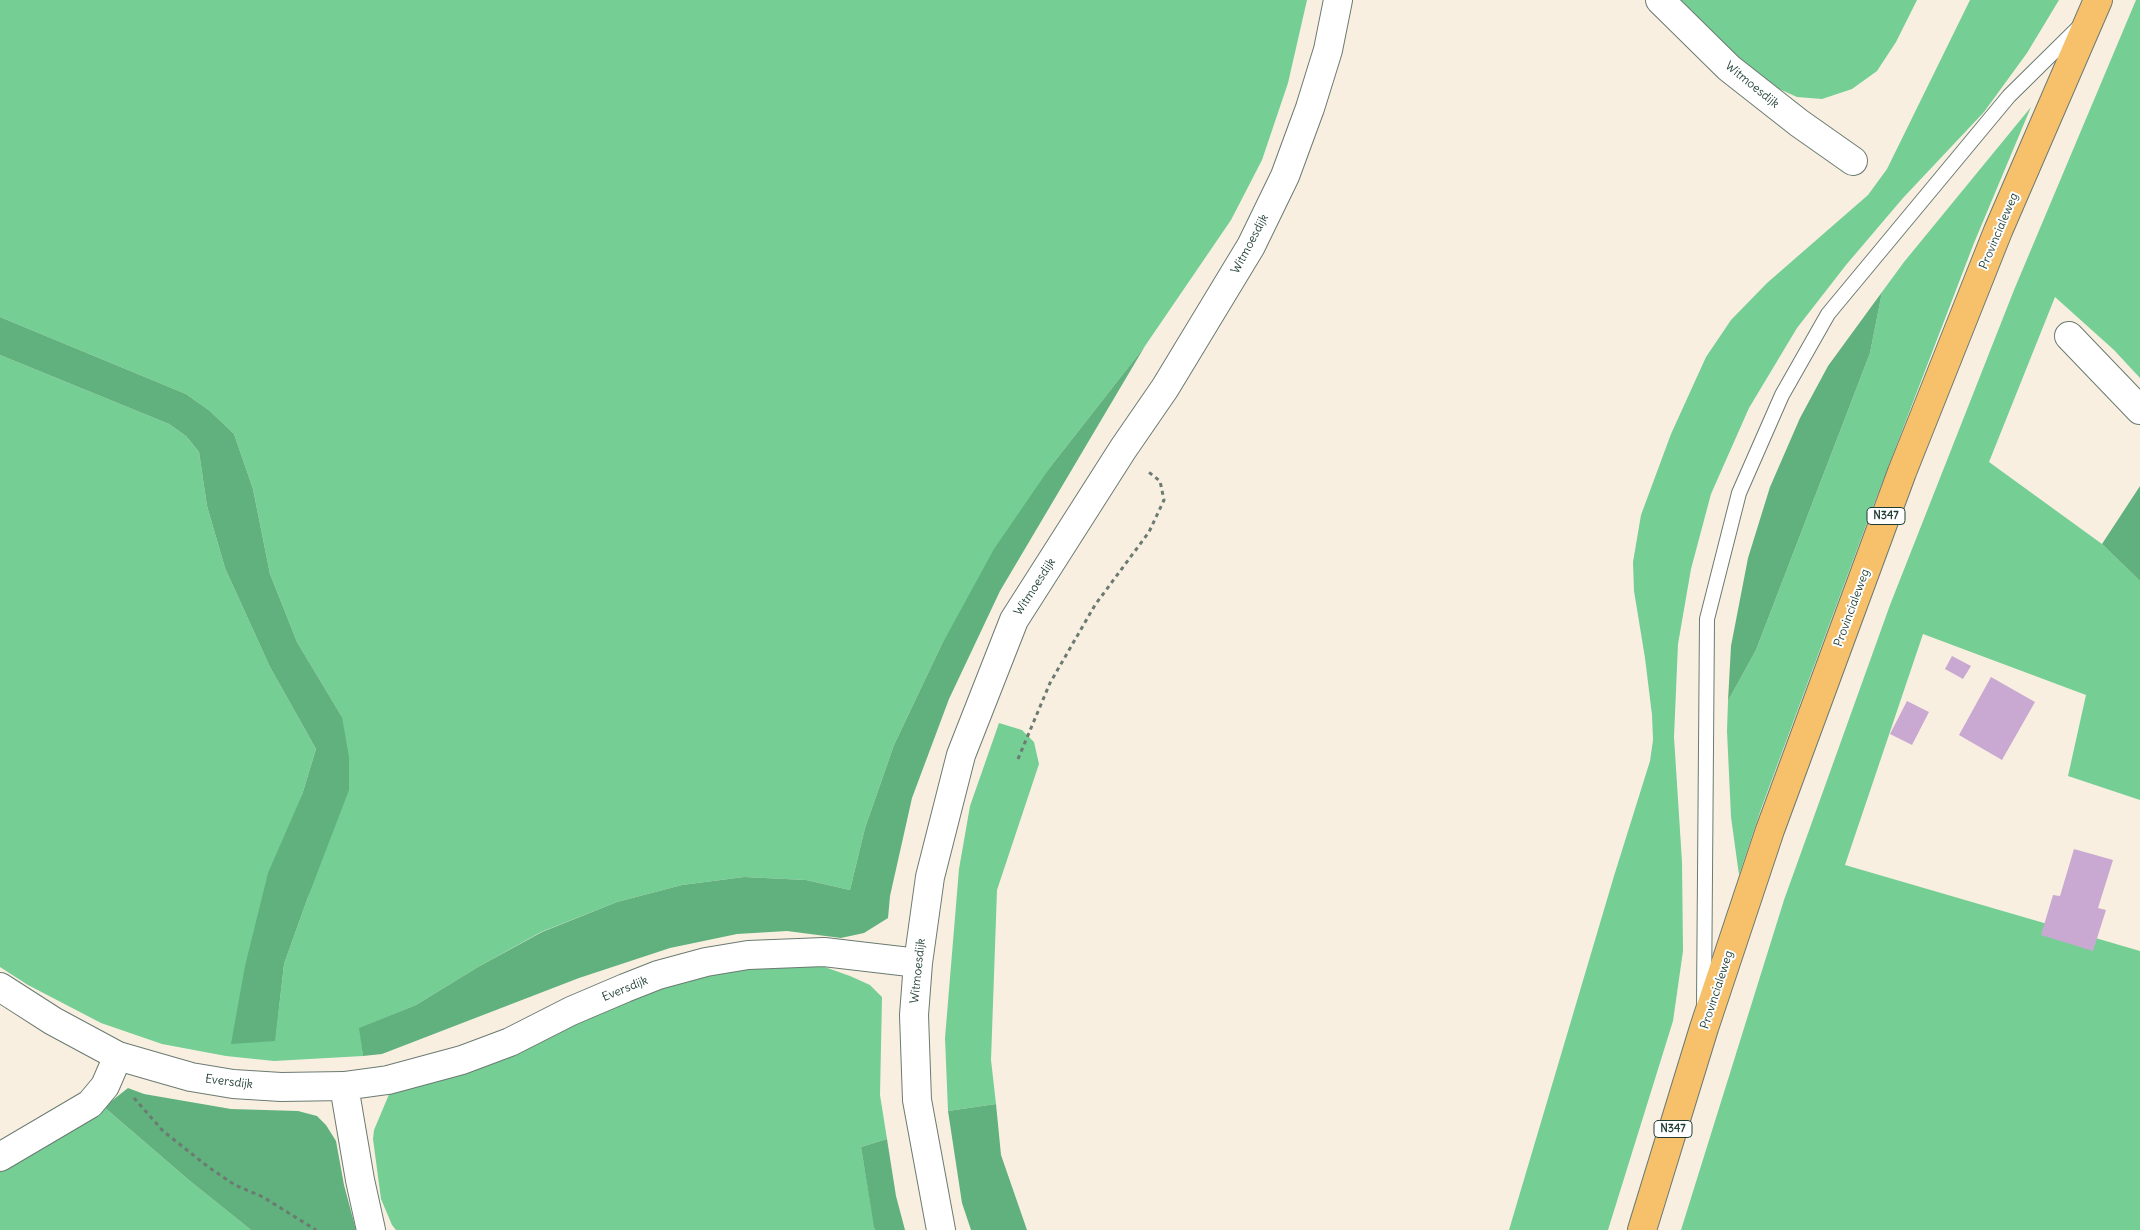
<!DOCTYPE html>
<html>
<head>
<meta charset="utf-8">
<style>
  body { margin:0 }
  canvas { display:block; background:#f8efe1 }
</style>
</head>
<body>
<canvas width="2140" height="1230"></canvas>
<script>
const ctx = document.querySelector('canvas').getContext('2d');
ctx.lineJoin = 'round';
function fill(path, color) { ctx.fillStyle = color; ctx.fill(path, 'evenodd'); }
const poly = rows => new Path2D(rows.map(r => 'M' + r).join(''));
function stroke(path, color, width, dash) { ctx.strokeStyle = color; ctx.lineWidth = width; ctx.lineCap = dash ? 'butt' : 'round'; ctx.setLineDash(dash || []); ctx.stroke(path); }
function write(font, color, halo, rows, align = 'center') {
  ctx.font = font + ' Delius,sans-serif'; ctx.lineWidth = 4; ctx.setLineDash([]); ctx.textBaseline = 'middle'; ctx.strokeStyle = halo; ctx.fillStyle = color; for (const [text, x, y, turn = 0] of rows) {
    ctx.save(); ctx.translate(x, y); ctx.rotate((+turn || 0) * Math.PI / 180); ctx.textAlign = isNaN(turn) ? turn : align; if (halo) ctx.strokeText(text, 0, 0); ctx.fillText(text, 0, 0); ctx.restore();
  }
}
const green = poly([
  [0,0,1307,0,1288,83,1262,160,1231,220,1145,346,1051,466,941,646,894,745,865,828,850,890,806,880,744,877,682,885,617,902,541,932,478,967,416,1005,360,1028,363,1056,274,1061,226,1056,162,1044,101,1023,28,985,0,967,0,355,169,424,186,436,199,452,207,506,225,568,270,667,316,749,302,795,275,1041,284,964,308,897,342,717,297,642,270,574,253,489,234,434,210,411,186,394,0,317],
  [1671,0,1917,0,1896,42,1877,71,1852,89,1822,99,1797,97,1759,80],
  [1970,0,2059,0,2027,53,1984,112,1903,198,1846,265,1797,328,1749,408,1711,494,1691,569,1678,644,1674,737,1682,862,1683,951,1673,1021,1608,1230,1509,1230,1614,876,1650,761,1653,740,1652,715,1645,658,1634,591,1633,562,1641,515,1671,434,1706,357,1731,320,1767,283,1868,195,1887,169],
  [2136,0,2140,0,2140,378,2114,350,2055,297,1989,462,2102,544,2140,581,2140,800,2068,776,2086,695,1923,634,1845,865,2140,951,2140,1230,1681,1230,1784,900,1890,605,2014,290],
  [2031,107,1974,243,1872,509,1761,809,1739,875,1731,817,1727,731,1728,701,1756,650,1870,353,1882,292,1904,262],
  [999,723,1022,730,1034,742,1039,764,997,890,991,1060,996,1104,948,1111,945,1038,959,869,970,806],
  [776,965,819,965,850,976,870,985,882,997,880,1095,887,1139,861,1147,875,1230,396,1230,392,1225,381,1199,373,1139,374,1130,390,1092,421,1082,473,1071,644,994,720,972],
  [104,1107,190,1181,251,1230,0,1230,0,1167]
]);
const forest = poly([
  [1882,292,1870,353,1756,650,1728,701,1731,646,1748,558,1770,487,1800,418,1828,366],
  [0,317,186,394,210,411,234,434,253,489,270,574,297,642,342,717,349,757,349,790,308,897,284,964,275,1041,231,1044,245,966,268,873,302,795,316,749,270,667,225,568,207,506,199,452,186,436,169,424,0,355],
  [1145,346,1000,591,949,699,912,798,890,896,888,918,864,933,841,938,787,931,737,934,670,948,579,978,382,1054,363,1056,359,1028,416,1005,478,967,542,932,617,902,682,885,744,877,806,880,850,890,865,828,894,745,941,646,994,549,1051,466],
  [2140,486,2140,581,2102,544],
  [128,1088,144,1094,231,1109,298,1111,317,1116,326,1125,336,1141,344,1185,356,1230,251,1230,190,1181,104,1107],
  [996,1104,1001,1155,1027,1230,971,1230,962,1203,948,1111],
  [887,1139,896,1196,905,1230,875,1230,874,1227,861,1147]
]);
const building = poly([
  [1952,656,1971,666,1963,679,1945,669],
  [1991,677,2035,702,2002,760,1959,735],
  [1907,701,1929,712,1912,745,1890,734],
  [2074,849,2113,860,2098,908,2106,910,2093,951,2041,935,2053,895,2060,896]
]);
const path = poly([
  [1018,759,1050,683,1095,605,1149,532,1164,500,1160,481,1146,470],
  [134,1098,163,1131,207,1166,235,1185,263,1197,316,1230]
]);
const service = poly([
  [1704,1002,1707,619,1739,493,1782,395,1828,314,2009,96,2080,26]
]);
const minor = poly([
  [1660,0,1729,68,1799,123,1853,161],
  [2069,336,2140,410],
  [0,987,53,1021,118,1056,156,1067,191,1077,233,1084,281,1087,344,1086,388,1080,462,1060,510,1042,571,1011,625,988,658,975,706,962,748,955,824,952,918,963],
  [344,1086,360,1180,371,1230],
  [0,1157,90,1104,105,1086,118,1056],
  [941,1230,917,1100,914,1015,918,963,930,877,961,755,1014,620,1123,449,1165,388,1251,246,1285,176,1310,108,1328,50,1338,0]
]);
const primary = poly([
  [1642,1230,1704,1028,1770,830,1902,472,1998,231,2098,0]
]);
const shields = [
  [1886,516,38],
  [1673,1129,38]
];
const shieldNames = [
  ["N347",1886,516],
  ["N347",1673,1129]
];
const streetNames = [
  ["Witmoesdijk",1752,85,39],
  ["Provincialeweg",1999,231,-67],
  ["Witmoesdijk",1250,244,-62],
  ["Witmoesdijk",1035,587,-57],
  ["Provincialeweg",1852,608,-70],
  ["Witmoesdijk",918,971,-84],
  ["Eversdijk",625,989,-22],
  ["Provincialeweg",1717,990,-72],
  ["Eversdijk",229,1082,7]
];
fill(green, '#75ce94');
fill(forest, '#60b17e');
fill(building, '#c9a9d1');
stroke(service, '#6b7b71', 16);
stroke(minor, '#6b7b71', 30);
stroke(primary, '#6b7b71', 30);
stroke(path, '#6b7b71', 3, [4, 4]);
stroke(service, '#fff', 14);
stroke(minor, '#fff', 28);
stroke(primary, '#f7c06b', 28);
for (const [x, y, w] of shields) { const box = new Path2D(); box.roundRect(x - w / 2, y - 8.5, w, 17, 4); ctx.fillStyle = '#fff'; ctx.fill(box); stroke(box, '#1f3d34', 1); }
write('bold 11px', '#1f3d34', null, shieldNames);
write('12px', '#1f3d34', '#fff', streetNames);
</script>
</body>
</html>
